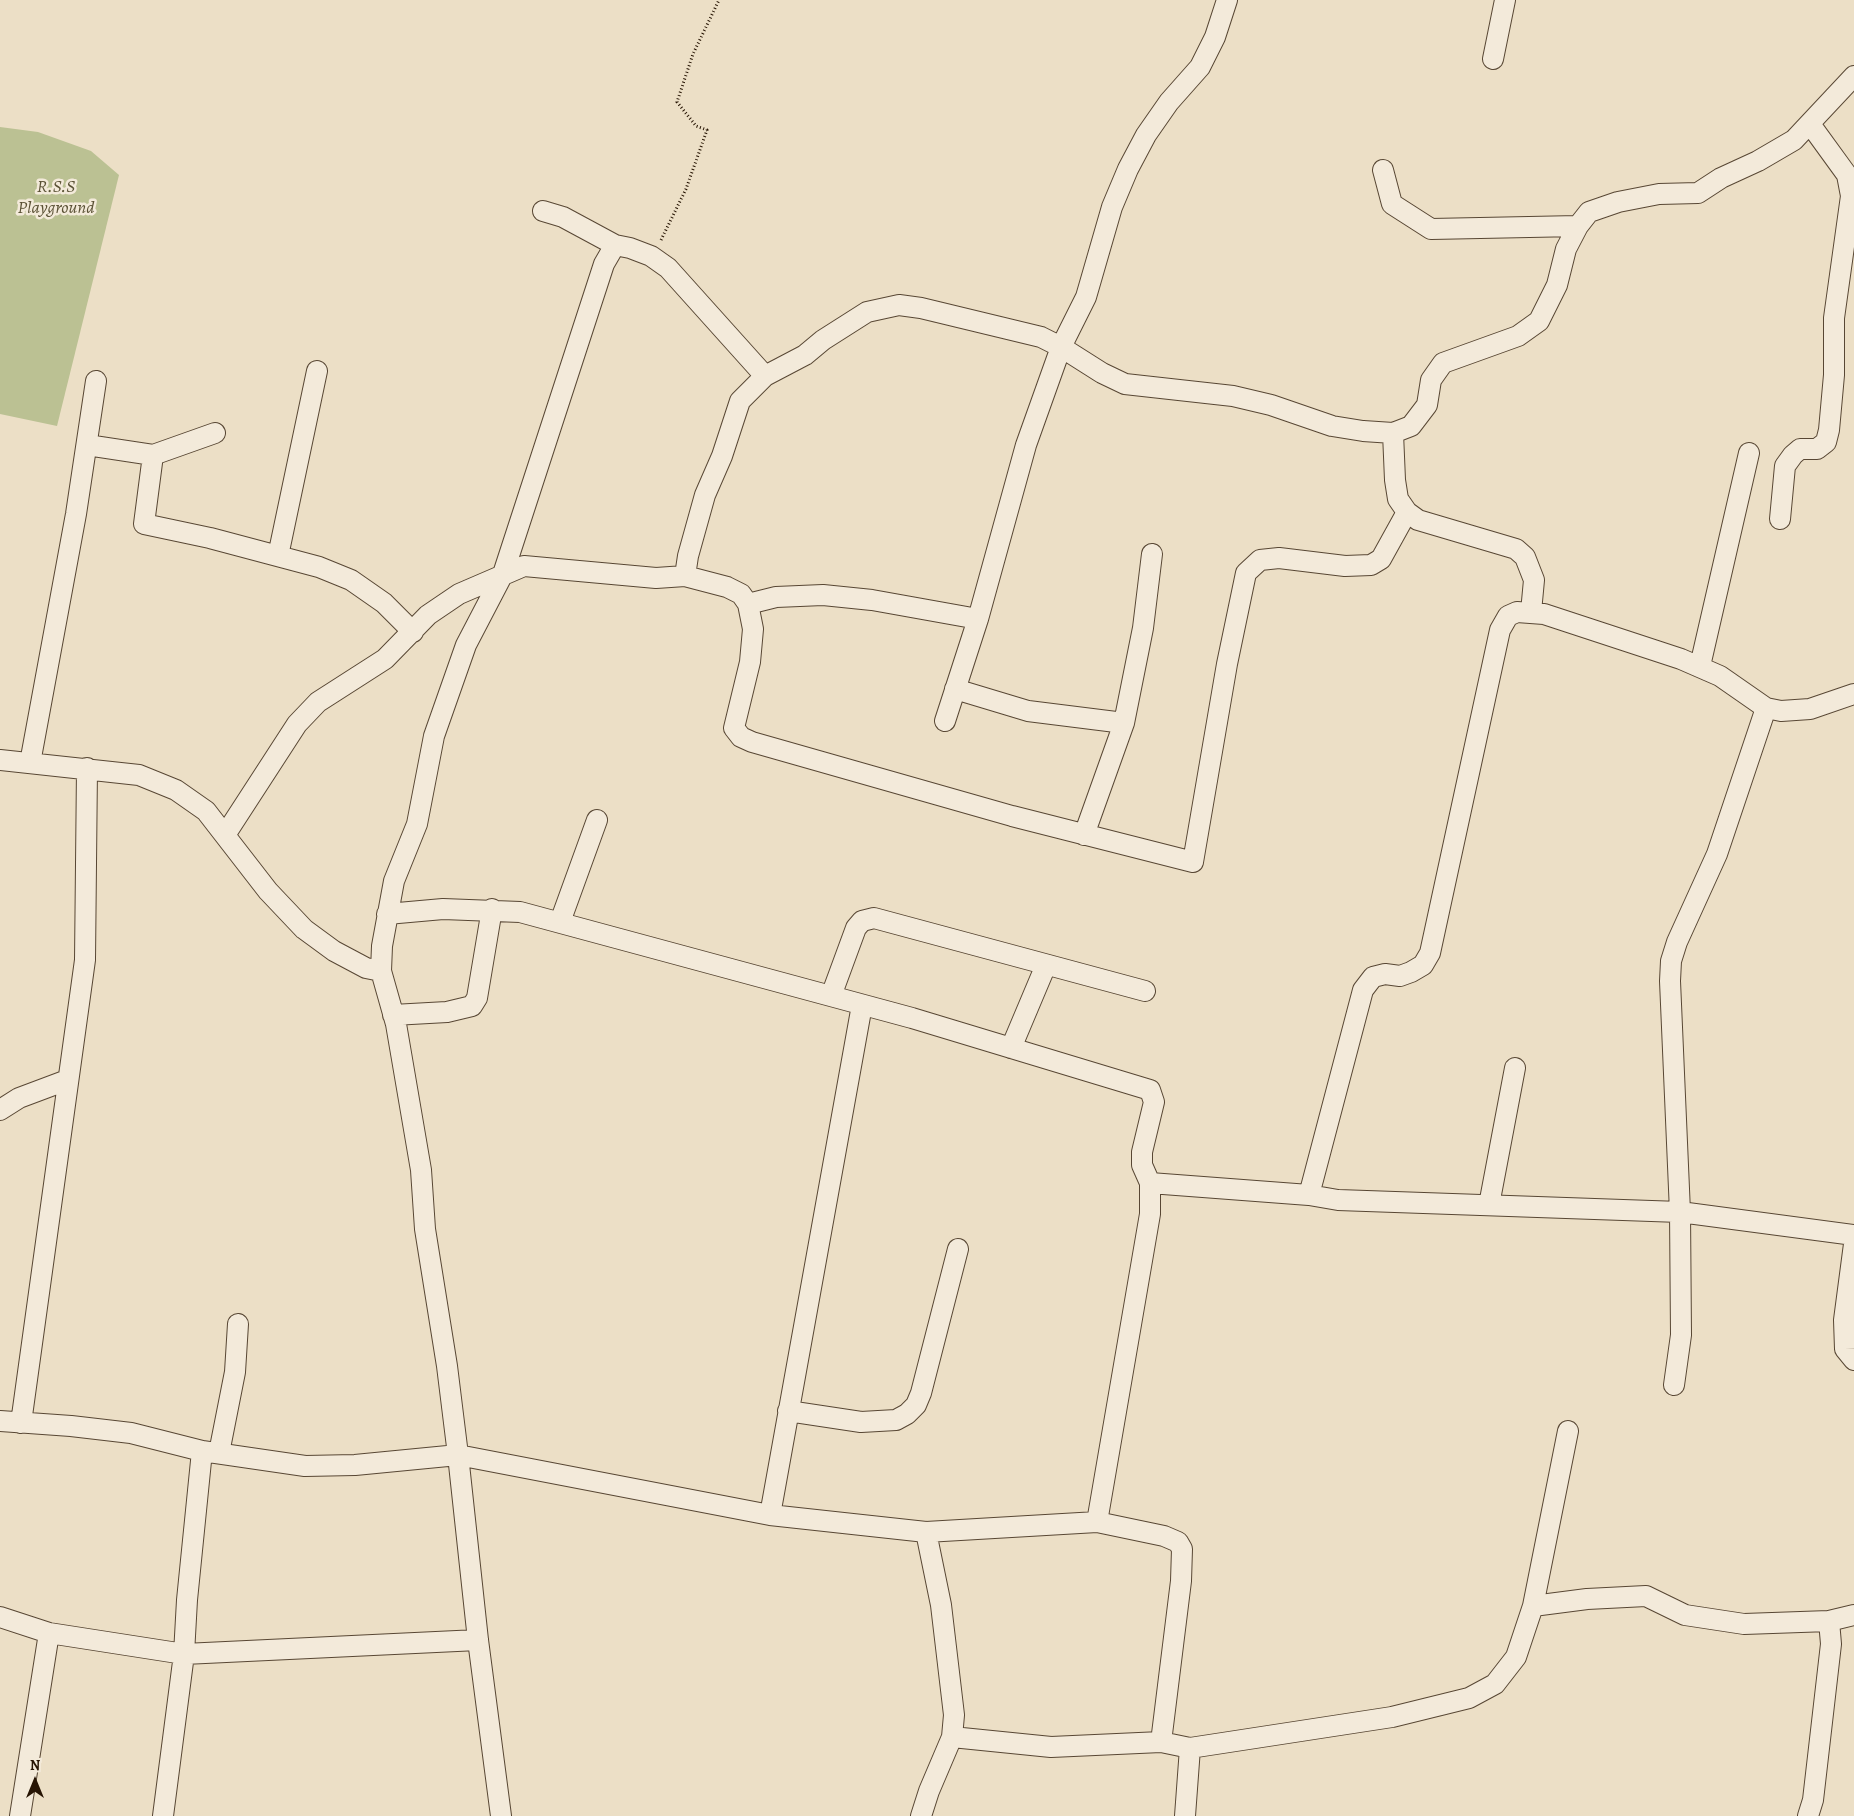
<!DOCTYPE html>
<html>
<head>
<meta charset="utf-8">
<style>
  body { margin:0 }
  #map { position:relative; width:1854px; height:1816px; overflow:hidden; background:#ecdfc6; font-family:Alegreya,serif }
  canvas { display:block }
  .north { position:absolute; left:10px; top:1756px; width:50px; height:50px; -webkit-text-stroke:4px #f3eada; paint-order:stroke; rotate:0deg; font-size:14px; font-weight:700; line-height:20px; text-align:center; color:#261403 }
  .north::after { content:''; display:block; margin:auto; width:18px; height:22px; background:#261403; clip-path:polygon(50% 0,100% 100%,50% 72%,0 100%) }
</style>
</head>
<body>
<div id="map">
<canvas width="1854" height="1816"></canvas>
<div class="north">N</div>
</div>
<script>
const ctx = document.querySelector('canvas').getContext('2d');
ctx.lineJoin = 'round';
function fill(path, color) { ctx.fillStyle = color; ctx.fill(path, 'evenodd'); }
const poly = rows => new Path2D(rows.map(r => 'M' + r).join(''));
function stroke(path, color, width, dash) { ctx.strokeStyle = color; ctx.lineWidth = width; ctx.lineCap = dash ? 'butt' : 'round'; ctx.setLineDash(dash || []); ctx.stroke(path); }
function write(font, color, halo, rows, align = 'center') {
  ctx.font = font + ' Alegreya,serif'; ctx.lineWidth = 5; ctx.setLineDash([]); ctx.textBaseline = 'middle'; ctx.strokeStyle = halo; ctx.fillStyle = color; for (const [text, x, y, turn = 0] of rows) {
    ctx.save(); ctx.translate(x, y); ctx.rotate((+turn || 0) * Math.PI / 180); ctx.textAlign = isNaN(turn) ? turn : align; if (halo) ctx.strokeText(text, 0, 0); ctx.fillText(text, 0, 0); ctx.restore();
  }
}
const green = poly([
  [0,127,38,132,91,151,119,175,57,426,0,414]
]);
const path = poly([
  [661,240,686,189,707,130,696,126,677,102,693,54,719,0]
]);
const minor = poly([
  [1227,0,1215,37,1200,67,1169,102,1146,135,1128,169,1112,207,1086,297,1061,347,1102,373,1125,384,1233,396,1271,405,1332,426,1363,431,1393,433,1411,426,1427,405,1431,380,1443,363,1518,336,1539,321,1557,285,1566,249,1578,226,1589,212,1618,202,1659,194,1698,193,1721,178,1758,161,1794,140,1854,76],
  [1493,59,1505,0],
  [1383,170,1392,204,1431,229,1578,226],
  [543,211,563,217,615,245],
  [1393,433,1395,480,1398,499,1407,512,1418,520,1516,549,1525,557,1534,580,1531,612],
  [87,445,153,455,144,524,210,538,319,567,351,580,384,603,413,632],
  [153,455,215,433],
  [1780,519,1785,466,1793,455,1800,449,1817,449,1826,442,1829,430,1834,375,1834,318,1851,196,1847,175,1810,124],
  [278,556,317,371],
  [685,576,688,556,705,495,722,456,740,401,765,376,805,355,823,340,867,312,899,305,921,308,1041,337,1061,347,1026,445,978,619,945,721],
  [748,604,776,597,823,595,872,600,978,619],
  [1700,666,1749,453],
  [955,689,1028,711,1124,723],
  [0,760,139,775,176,790,206,811,268,891,304,929,334,951,366,968,381,971,396,1024,421,1170,425,1229,447,1366,458,1455,355,1465,305,1466,202,1451,131,1433,71,1426,0,1421],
  [30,763,76,514,96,381],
  [225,835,297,724,318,702,385,659,428,615,459,594,524,566,656,578,685,576,727,587,741,594,748,604,753,629,750,662,734,728,741,737,752,742,1012,816,1193,862,1227,664,1246,573,1260,560,1279,558,1345,566,1371,565,1381,559,1407,512],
  [1084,835,1124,723,1143,628,1152,554],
  [387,914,443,909,520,912,912,1018,1150,1090,1154,1102,1142,1152,1142,1165,1150,1183,1150,1214,1097,1522],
  [560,922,597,820],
  [381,971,382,946,394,881,417,824,434,736,466,645,503,574,604,264,615,245,630,248,651,256,668,268,765,376],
  [831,996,856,928,862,921,874,918,1145,991],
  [393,1015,447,1012,472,1006,477,998,492,909],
  [1011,1048,1046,965],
  [0,1110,19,1098,67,1080],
  [1150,1183,1309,1195,1338,1200,1680,1212,1854,1235],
  [1309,1195,1363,990,1373,977,1385,974,1400,976,1411,972,1423,965,1430,953,1500,630,1508,616,1517,612,1544,614,1681,659,1720,676,1766,708,1781,711,1810,709,1854,694],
  [1489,1205,1515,1068],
  [1854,1244,1844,1320,1845,1349,1854,1360],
  [1674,1385,1681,1335,1680,1212,1670,981,1671,961,1677,942,1717,854,1766,708],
  [788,1411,861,1422,896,1420,907,1414,916,1405,921,1393,958,1249],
  [21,1423,85,960,87,768],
  [219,1453,235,1372,238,1324],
  [770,1515,862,1005],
  [1533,1606,1587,1599,1646,1596,1685,1615,1744,1624,1829,1621,1854,1615],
  [0,1617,49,1633,184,1654,478,1640],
  [952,1737,1051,1747,1161,1742,1190,1748,1392,1717,1469,1698,1495,1684,1516,1657,1533,1606,1568,1431],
  [20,1816,49,1633],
  [163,1816,184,1654,187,1600,202,1451],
  [501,1816,478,1640,458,1455,770,1515,926,1532,1097,1522,1164,1536,1178,1542,1182,1549,1181,1581,1161,1742],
  [921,1816,929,1791,952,1737,954,1715,941,1605,926,1532],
  [1185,1816,1190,1748],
  [1808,1816,1813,1800,1831,1644,1829,1621]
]);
const parkNames = [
  ["R.S.S",56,188],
  ["Playground",56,209]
];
fill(green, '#bbc193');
stroke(minor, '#584734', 22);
stroke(path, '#261403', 3, [1, 2.5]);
stroke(minor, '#f3eada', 20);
write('italic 18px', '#5a5135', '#f3eada', parkNames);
</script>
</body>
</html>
